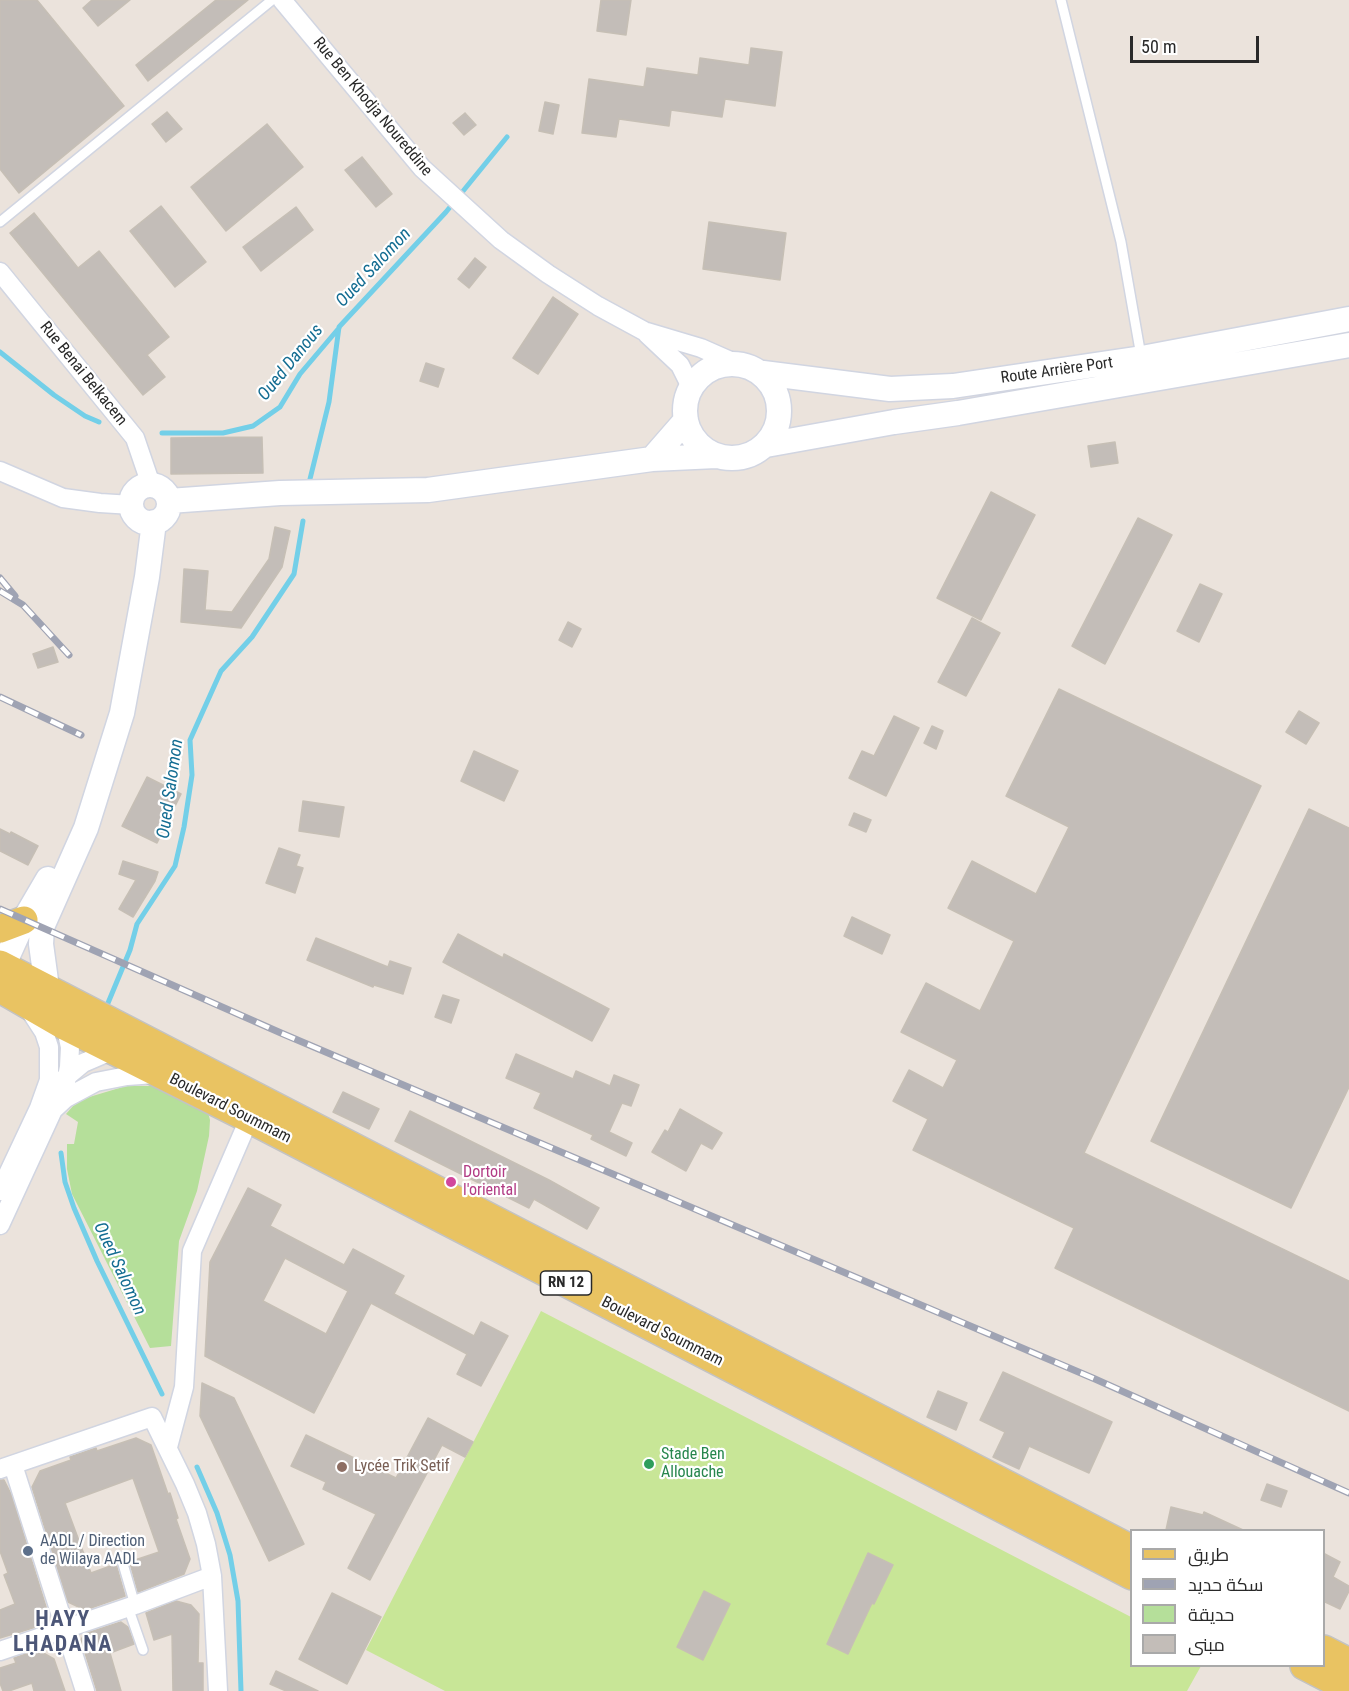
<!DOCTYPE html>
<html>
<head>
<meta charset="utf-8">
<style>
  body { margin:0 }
  #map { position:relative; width:1349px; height:1691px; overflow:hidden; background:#ebe3dc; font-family:"Roboto Condensed",Cairo,sans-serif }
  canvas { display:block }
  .legend { position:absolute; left:1130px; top:1529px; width:195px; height:138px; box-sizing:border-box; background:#fff; border:2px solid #a9a9a9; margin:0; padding:8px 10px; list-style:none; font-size:18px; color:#292929 }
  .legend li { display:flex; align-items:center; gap:12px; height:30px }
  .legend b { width:30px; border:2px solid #a9a9a9 }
  .scale { position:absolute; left:1130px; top:36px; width:129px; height:27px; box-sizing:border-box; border:3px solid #292929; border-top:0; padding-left:8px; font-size:18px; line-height:21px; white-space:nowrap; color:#292929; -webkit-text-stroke:4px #fff; paint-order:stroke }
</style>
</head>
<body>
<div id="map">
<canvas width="1349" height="1691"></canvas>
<ul class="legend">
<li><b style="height:8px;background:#e9c362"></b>طريق</li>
<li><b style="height:8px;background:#9fa3b3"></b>سكة حديد</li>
<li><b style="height:16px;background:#b5df9a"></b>حديقة</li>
<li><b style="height:16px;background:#c3bdb8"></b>مبنى</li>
</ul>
<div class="scale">50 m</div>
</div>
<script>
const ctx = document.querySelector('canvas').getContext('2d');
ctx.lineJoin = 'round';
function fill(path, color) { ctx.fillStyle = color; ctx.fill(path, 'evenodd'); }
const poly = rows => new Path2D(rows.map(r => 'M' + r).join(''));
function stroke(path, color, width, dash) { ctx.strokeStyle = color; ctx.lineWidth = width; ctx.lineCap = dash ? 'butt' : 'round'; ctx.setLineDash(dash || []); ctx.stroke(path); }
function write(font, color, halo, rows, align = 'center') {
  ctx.font = font + ' "Roboto Condensed",sans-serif'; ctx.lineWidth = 4.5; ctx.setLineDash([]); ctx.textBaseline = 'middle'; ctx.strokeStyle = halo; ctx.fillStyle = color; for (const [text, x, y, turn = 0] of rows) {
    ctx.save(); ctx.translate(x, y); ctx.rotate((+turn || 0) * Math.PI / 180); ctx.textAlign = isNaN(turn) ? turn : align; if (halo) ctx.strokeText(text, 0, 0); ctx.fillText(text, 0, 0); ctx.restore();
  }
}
const green = poly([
  [126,1086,160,1086,207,1109,210,1120,209,1136,197,1191,179,1241,171,1346,150,1348,72,1194,67,1169,67,1144,74,1144,78,1122,66,1114,73,1106,86,1098]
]);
const pitch = poly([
  [541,1311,1131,1617,1132,1666,1201,1666,1187,1691,445,1691,366,1650]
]);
const stream = poly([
  [0,352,54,395,85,416,99,422],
  [162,433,223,433,253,426,280,407,300,374,339,328],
  [310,479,329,402,339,327,446,212,507,137],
  [108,1003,130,950,137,924,175,866,184,827,192,775,190,740,221,671,252,637,294,574,303,521],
  [61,1153,65,1182,74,1208,97,1261,162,1394],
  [197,1467,217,1513,230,1555,238,1601,241,1691]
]);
const building = poly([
  [0,0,37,0,124,106,19,193,0,169,0,0],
  [92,0,130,0,98,26,83,8,92,0],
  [216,0,248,0,148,81,136,65,216,0],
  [601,0,631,0,626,35,597,31,601,0],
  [751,48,782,52,775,106,725,99,722,117,671,110,669,126,619,119,616,137,582,133,589,79,644,87,647,68,698,75,700,58,749,65,751,48],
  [545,102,559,105,553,134,539,131,545,102],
  [167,112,182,129,166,142,152,124,167,112],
  [465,113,476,125,464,135,453,123,465,113],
  [267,124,303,167,226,231,191,187,267,124],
  [362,157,392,194,376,207,345,170,362,157],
  [161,206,206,262,175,287,130,231,161,206],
  [296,207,313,230,261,271,243,247,296,207],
  [34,213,78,268,99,251,169,337,147,355,165,377,143,395,10,233,34,213],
  [709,222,786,233,780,280,703,269,709,222],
  [475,258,486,267,469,288,458,279,475,258],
  [553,297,578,314,538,374,513,358,553,297],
  [426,363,444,369,438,387,420,381,426,363],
  [262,437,263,473,171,474,171,438,262,437],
  [1115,442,1118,463,1091,467,1088,446,1115,442],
  [991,492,1035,515,981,620,937,598,991,492],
  [1138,518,1172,535,1105,664,1072,646,1138,518],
  [275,527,290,531,282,567,241,628,181,622,184,569,208,571,205,610,232,612,269,559,275,527],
  [1200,584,1222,594,1199,642,1177,631,1200,584],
  [972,618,1000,633,966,696,938,682,972,618],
  [568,622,581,629,572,647,559,640,568,622],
  [53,647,58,662,38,668,33,654,53,647],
  [1059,689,1261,786,1084,1153,1349,1281,1349,1411,1055,1268,1074,1228,913,1150,928,1119,893,1101,909,1070,943,1088,957,1060,901,1032,926,983,980,1011,1014,941,948,908,972,861,1036,894,1069,827,1006,796,1059,689],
  [1299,711,1319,723,1306,744,1286,732,1299,711],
  [894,716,919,728,886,796,849,778,862,751,874,756,894,716],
  [932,726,943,731,936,749,924,743,932,726],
  [474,751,518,771,504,801,461,781,474,751],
  [147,777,181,794,157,843,122,826,147,777],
  [303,801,344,807,339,837,299,831,303,801],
  [1309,809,1349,828,1349,1087,1291,1208,1151,1141,1309,809],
  [854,813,871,820,866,832,849,825,854,813],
  [0,829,10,834,11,832,38,846,28,865,0,851,0,829],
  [279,848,300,855,296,866,303,868,295,893,266,883,279,848],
  [123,861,158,872,155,881,133,917,119,909,136,880,119,874,123,861],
  [852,917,890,935,882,954,844,936,852,917],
  [458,934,503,958,504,954,609,1009,592,1041,443,962,458,934],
  [316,938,388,967,390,961,411,968,403,994,374,985,373,987,307,960,316,938],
  [443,995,459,1000,451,1023,435,1017,443,995],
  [516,1054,573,1079,576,1071,610,1086,614,1075,639,1085,631,1106,622,1103,609,1132,632,1143,626,1156,591,1139,593,1135,534,1108,541,1093,506,1078,516,1054],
  [343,1092,379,1109,369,1129,333,1112,343,1092],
  [680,1109,722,1133,712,1149,701,1143,686,1171,652,1152,665,1130,668,1132,680,1109],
  [410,1111,549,1180,599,1208,587,1229,534,1199,529,1208,395,1141,410,1111],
  [248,1188,281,1205,270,1226,344,1265,353,1249,404,1276,394,1294,474,1336,481,1322,508,1336,481,1386,457,1374,467,1354,371,1303,314,1413,205,1356,210,1262,248,1188],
  [285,1258,348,1291,326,1334,263,1301,285,1258],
  [1003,1372,1112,1422,1089,1473,1029,1446,1019,1469,993,1457,1005,1432,980,1420,1003,1372],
  [202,1383,234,1398,304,1544,269,1561,200,1416,202,1383],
  [938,1391,967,1403,956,1430,927,1417,938,1391],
  [428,1418,473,1442,465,1457,442,1445,370,1580,348,1568,376,1514,323,1489,326,1482,291,1466,306,1435,396,1478,428,1418],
  [136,1438,151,1445,168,1494,170,1493,178,1518,176,1519,190,1559,184,1574,138,1592,129,1559,134,1557,135,1560,159,1552,133,1478,65,1503,91,1573,116,1564,125,1596,85,1610,68,1602,32,1487,40,1471,71,1460,70,1457,96,1448,97,1451,136,1438],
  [0,1480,4,1480,11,1494,50,1620,49,1623,0,1638,0,1610,15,1604,4,1575,8,1573,0,1551,0,1480],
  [1267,1484,1287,1491,1281,1507,1261,1500,1267,1484],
  [1171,1507,1203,1515,1204,1512,1243,1530,1166,1530,1171,1507],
  [868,1553,893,1565,874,1604,872,1603,848,1654,827,1644,868,1553],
  [1323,1553,1340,1562,1333,1577,1349,1586,1349,1591,1340,1609,1323,1601,1323,1553],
  [704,1591,730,1604,703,1660,677,1647,704,1591],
  [332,1593,381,1617,347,1684,299,1659,332,1593],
  [176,1601,191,1605,199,1614,198,1663,203,1663,203,1691,173,1691,172,1634,154,1640,146,1613,176,1601],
  [121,1622,128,1627,134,1644,110,1653,121,1691,97,1691,81,1640,84,1634,121,1622],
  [38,1650,54,1659,65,1691,34,1691,32,1683,9,1691,3,1691,0,1683,0,1668,16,1663,14,1658,38,1650],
  [276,1671,318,1691,286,1691,270,1684,276,1671]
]);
const lane = poly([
  [1061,0,1121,242,1141,356],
  [0,222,272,0],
  [121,1557,135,1605],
  [128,1607,143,1650]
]);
const street = poly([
  [282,0,422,168,501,240,548,274,598,306,644,331,701,348,735,363],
  [0,272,135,438,151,485],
  [647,334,680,365,691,387],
  [0,471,63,498,100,503,132,505],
  [64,1020,70,1047,69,1067,66,1082],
  [46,1098,59,1083,83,1063,118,1048],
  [0,1191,39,1108,49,1080,49,1047,44,1032,29,1009],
  [0,1225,53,1110,66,1098,96,1082,127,1076,155,1074],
  [168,1447,184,1387,192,1251,249,1119],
  [13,1465,85,1691],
  [0,1469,152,1417,185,1484,197,1513,206,1544,212,1576,218,1691],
  [0,1651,135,1605,212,1576]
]);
const secondary = poly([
  '685 411a47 47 0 1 1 94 0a47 47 0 1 1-94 0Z',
  [763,373,890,389,953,386,1142,358,1349,319],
  [766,445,894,422,958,413,1349,345],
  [652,459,686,420],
  '131 504a19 19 0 1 1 38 0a19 19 0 1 1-38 0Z',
  [169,501,280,493,428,490,652,459,716,456],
  [0,973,24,920,48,879],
  [47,988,41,944,42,927,86,828,122,713,147,577,154,522]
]);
const primary = poly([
  [0,929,24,920],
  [0,964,1132,1549],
  [0,989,66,1027,249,1119,1132,1576],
  [1324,1649,1349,1662],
  [1304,1666,1349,1689]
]);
const rail = poly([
  [0,578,15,596],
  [0,591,23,605,69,655],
  [0,697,81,735],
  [0,909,281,1033,1095,1379,1349,1493]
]);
const markers = [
  [451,1182,6,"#d1479c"],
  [649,1464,6,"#2e9e5b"],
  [342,1467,6,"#8d6e63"],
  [28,1551,6,"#5c6f8a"]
];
const shields = [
  [566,1283,51]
];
const shieldNames = [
  ["RN 12",566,1283]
];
const streetNames = [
  ["Rue Ben Khodja Noureddine",372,107,50],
  ["Route Arrière Port",1057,371,-8],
  ["Rue Benai Belkacem",83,374,51],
  ["Boulevard Soummam",230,1109,27],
  ["Boulevard Soummam",662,1332,27]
];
const hotelNames = [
  ["Dortoir",463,1173],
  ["l'oriental",463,1191]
];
const leisureNames = [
  ["Stade Ben",661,1455],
  ["Allouache",661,1473]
];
const educationNames = [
  ["Lycée Trik Setif",354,1467]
];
const serviceNames = [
  ["AADL / Direction",40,1542],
  ["de Wilaya AADL",40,1560]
];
const waterNames = [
  ["Oued Salomon",374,268,-47],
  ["Oued Danous",291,363,-51],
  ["Oued Salomon",171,789,-82],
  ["Oued Salomon",119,1269,65]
];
const districtNames = [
  ["ḤAYY",63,1620],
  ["LḤAḌANA",63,1645]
];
fill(green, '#b5df9a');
fill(pitch, '#c8e697');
stroke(stream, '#73cfe8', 5);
fill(building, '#c3bdb8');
stroke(building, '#c6bfb5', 1.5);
stroke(lane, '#d1d5e1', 12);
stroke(street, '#d1d5e1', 21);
stroke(secondary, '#d1d5e1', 27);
stroke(primary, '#c3c3c3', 30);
stroke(lane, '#fff', 9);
stroke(street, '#fff', 18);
stroke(secondary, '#fff', 24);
stroke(primary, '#e9c362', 27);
stroke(rail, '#9fa3b3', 7);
stroke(rail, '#fff', 4.5, [14]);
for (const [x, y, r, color] of markers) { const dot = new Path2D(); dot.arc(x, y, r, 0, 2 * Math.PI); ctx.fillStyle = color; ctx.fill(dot); stroke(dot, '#fff', 2); }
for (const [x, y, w] of shields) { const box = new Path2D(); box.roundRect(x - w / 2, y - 12, w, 24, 4.5); ctx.fillStyle = '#fff'; ctx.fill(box); stroke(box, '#292929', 1.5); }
write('bold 15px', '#292929', null, shieldNames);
write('16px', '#292929', '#fff', streetNames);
write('16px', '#b23c85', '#fff', hotelNames, 'left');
write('16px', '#27864d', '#fff', leisureNames, 'left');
write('16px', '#785e54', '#fff', educationNames, 'left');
write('16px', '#4e5e75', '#fff', serviceNames, 'left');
write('italic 18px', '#146d92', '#fff', waterNames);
ctx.letterSpacing = '1.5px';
write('bold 22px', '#4c5677', '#fff', districtNames);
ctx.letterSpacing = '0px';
</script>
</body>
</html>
